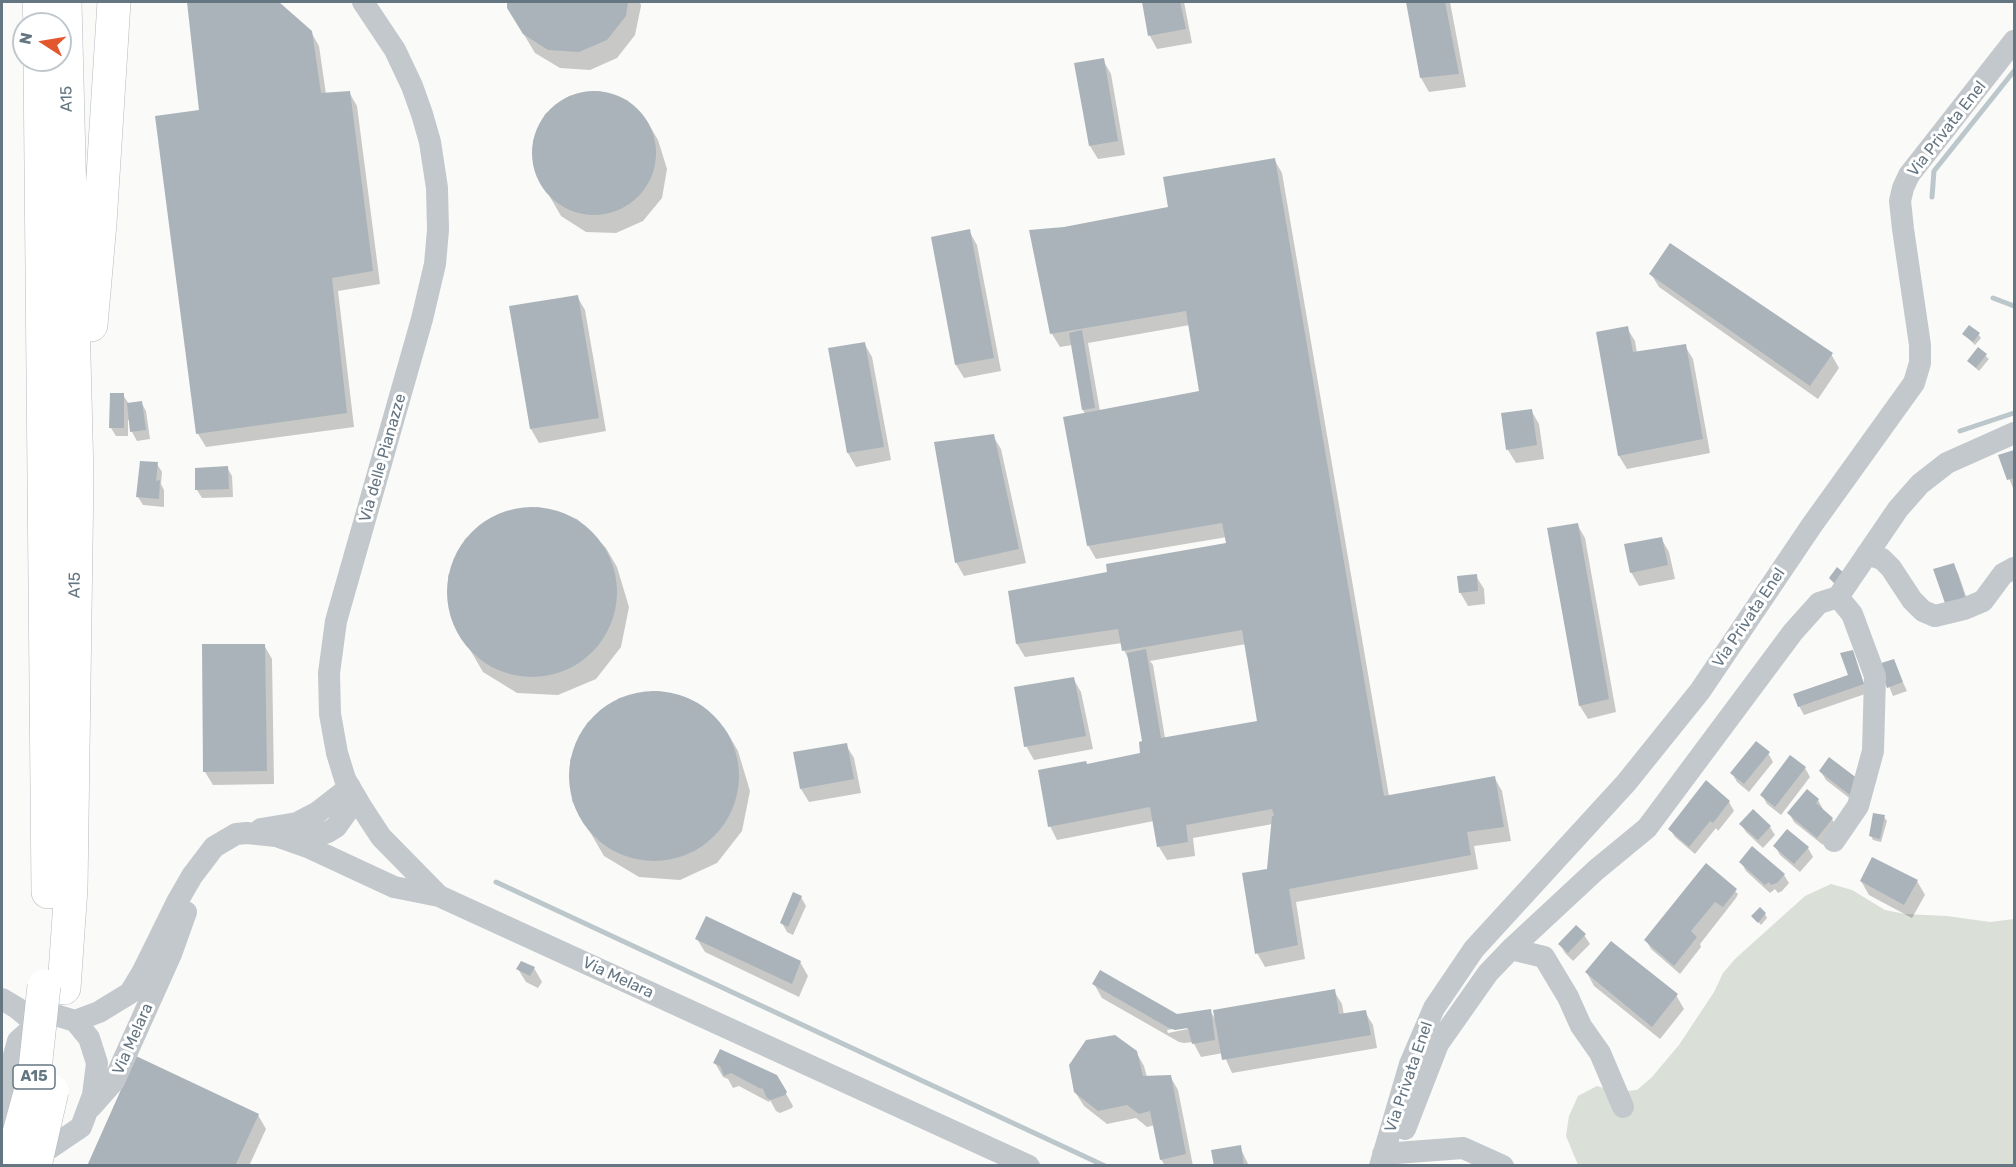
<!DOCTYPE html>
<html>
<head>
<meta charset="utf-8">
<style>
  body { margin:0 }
  #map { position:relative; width:2016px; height:1167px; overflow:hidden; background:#fafaf8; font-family:Rubik,sans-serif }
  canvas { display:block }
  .frame { position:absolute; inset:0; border:3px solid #657683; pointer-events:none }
  .north { position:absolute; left:12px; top:12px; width:60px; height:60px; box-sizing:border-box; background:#fff; border:2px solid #c1c8cd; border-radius:50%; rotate:282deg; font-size:16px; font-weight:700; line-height:24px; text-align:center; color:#657683 }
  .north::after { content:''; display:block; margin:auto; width:21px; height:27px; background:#e4572e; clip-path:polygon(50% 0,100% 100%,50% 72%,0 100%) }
</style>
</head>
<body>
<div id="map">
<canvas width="2016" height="1167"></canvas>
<div class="frame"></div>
<div class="north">N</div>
</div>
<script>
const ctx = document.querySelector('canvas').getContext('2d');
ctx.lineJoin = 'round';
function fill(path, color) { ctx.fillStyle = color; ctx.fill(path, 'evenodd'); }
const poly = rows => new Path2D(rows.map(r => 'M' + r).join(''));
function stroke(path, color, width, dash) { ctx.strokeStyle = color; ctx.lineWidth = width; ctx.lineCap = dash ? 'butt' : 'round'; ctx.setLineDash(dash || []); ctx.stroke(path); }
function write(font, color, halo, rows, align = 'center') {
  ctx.font = font + ' Rubik,sans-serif'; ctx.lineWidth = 6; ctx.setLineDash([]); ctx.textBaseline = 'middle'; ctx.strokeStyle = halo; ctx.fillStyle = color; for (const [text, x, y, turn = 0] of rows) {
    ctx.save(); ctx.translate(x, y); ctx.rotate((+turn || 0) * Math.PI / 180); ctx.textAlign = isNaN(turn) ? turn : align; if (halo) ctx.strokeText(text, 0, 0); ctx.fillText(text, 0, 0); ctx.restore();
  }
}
const green = poly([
  [1831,884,1852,890,1885,910,1905,914,1947,916,1990,922,2014,919,2014,1165,1578,1165,1566,1136,1569,1116,1578,1096,1597,1086,1616,1092,1637,1090,1652,1077,1679,1045,1714,992,1723,973,1735,959,1805,896]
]);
const shadow = poly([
  [188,2,277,2,311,32,319,46,326,94,349,92,357,106,380,284,338,291,354,427,206,447,198,434,200,112],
  [508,2,640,2,641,6,635,35,617,58,590,70,560,68,535,53,508,8],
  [1143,2,1184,2,1192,43,1157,49,1150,36],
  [1407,2,1450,2,1466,87,1429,92,1421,78],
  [1103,60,1111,74,1125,155,1098,159,1090,146],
  [598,91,627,100,647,121,658,140,667,169,662,198,643,221,616,233,586,232,561,216,535,171,533,141,545,114,569,96],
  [1274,159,1282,173,1389,796,1494,777,1502,791,1511,841,1474,846,1478,869,1296,902,1305,959,1265,967,1257,953,1273,824,1193,838,1195,856,1167,860,1159,847,1154,821,1057,840,1050,826,1087,765,1142,754,1144,742,1130,662,1124,650,1122,643,1025,657,1017,644,1109,573,1228,544,1227,537,1096,559,1088,545,1085,414,1083,410,1072,345,1060,347,1052,334,1064,228,1169,208],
  [1190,325,1201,392,1100,411,1088,343],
  [1246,644,1259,723,1165,738,1153,665,1150,661],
  [969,231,977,245,1001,371,964,378,956,365],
  [1651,274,1831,354,1839,368,1818,399,1659,287],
  [577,296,585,310,606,431,539,443,531,429,511,307],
  [1627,328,1635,341,1637,353,1685,346,1693,359,1710,453,1627,469,1619,456],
  [1964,334,1978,334,1981,338,1975,345],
  [864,343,872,357,891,460,856,467,848,453,830,350],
  [1978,349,1989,359,1979,371,1968,361],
  [123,395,129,404,141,402,146,411,150,439,137,441,132,432,130,420,128,420,128,436,116,436,111,428],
  [1531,410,1539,424,1544,459,1516,463,1508,450,1503,415],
  [993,436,1001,449,1026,563,964,576,956,562],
  [2014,452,2014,488,2013,488,2000,456],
  [157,464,162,472,161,484,164,490,164,507,143,505,138,497],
  [227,467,232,476,233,497,202,498,197,490],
  [538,507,577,519,606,548,617,567,629,607,621,647,596,679,558,695,517,693,483,672,451,617,448,576,465,539,498,514],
  [1577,524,1585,538,1616,712,1588,719,1580,706],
  [1661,538,1669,552,1675,579,1639,586,1631,572],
  [1953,565,1958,573,1970,608,1952,614],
  [1476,576,1484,589,1485,604,1468,606,1460,592],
  [264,645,272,659,274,784,213,785,205,772],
  [1893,661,1907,691,1893,696,1880,665],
  [1861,676,1868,693,1804,715,1799,706],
  [1073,678,1081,692,1093,749,1034,760,1026,746],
  [659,691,698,703,727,732,738,751,750,791,742,831,717,863,680,880,639,877,604,856,572,801,570,760,587,723,619,698],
  [846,745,854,758,861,793,809,802,801,789],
  [1768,753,1773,762,1749,792,1737,782,1732,773],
  [1830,759,1857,804,1826,780,1821,772],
  [1805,768,1810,777,1781,815,1767,804,1762,795],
  [1706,782,1729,802,1734,811,1718,831,1716,828,1695,854,1675,837,1670,829],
  [1818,800,1823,809,1822,810,1832,819,1837,827,1823,845,1794,822,1789,813],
  [1884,817,1887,821,1881,842,1873,840,1871,836],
  [1741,824,1770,827,1775,835,1763,848,1746,832],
  [1775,846,1808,848,1813,857,1800,872,1780,855],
  [1741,862,1784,875,1789,883,1782,891,1778,893,1775,889,1770,893,1746,871],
  [1861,881,1917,881,1925,895,1912,918,1869,895],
  [1730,886,1738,894,1736,898,1700,944,1701,947,1680,974,1651,949,1646,940],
  [801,897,806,906,793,935,787,932,782,923],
  [1765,914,1767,918,1761,925,1753,916],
  [1584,935,1590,944,1573,961,1565,953,1560,944],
  [697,939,800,962,808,976,799,997,705,952],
  [534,968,542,982,538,988,526,982,518,969],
  [1587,973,1676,995,1684,1009,1660,1039,1594,986],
  [1094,984,1177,1015,1210,1011,1216,1020,1334,991,1342,1004,1344,1015,1365,1012,1373,1025,1377,1048,1232,1073,1223,1053,1201,1057,1193,1042,1184,1043,1179,1042,1102,998],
  [1185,1027,1188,1029,1168,1033,1167,1030],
  [1136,1052,1144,1066,1147,1077,1170,1076,1178,1090,1193,1166,1165,1166,1161,1159,1155,1125,1147,1127,1136,1118,1107,1124,1084,1106,1075,1092],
  [715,1063,776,1076,793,1106,792,1108,780,1113,776,1111,770,1100,769,1102,739,1086,733,1088,728,1079,723,1077],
  [258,1115,266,1129,249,1166,89,1166],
  [1240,1147,1249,1166,1215,1166]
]);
const stream = poly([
  [1932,197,1934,171,2014,71],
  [1993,298,2014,306],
  [1960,431,2014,413],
  [496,882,1105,1166]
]);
const building = poly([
  [187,2,279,2,312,31,321,93,350,91,373,271,332,278,347,413,196,434,155,116,199,110],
  [507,2,628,2,626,16,607,40,579,52,548,50,523,34,507,8],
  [1142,2,1180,2,1186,29,1148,36],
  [1406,2,1445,2,1459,74,1420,78],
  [1104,58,1118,141,1089,146,1074,63],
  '532 153a62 62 0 1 1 124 0a62 62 0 1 1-124 0Z',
  [1275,158,1384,796,1495,776,1504,827,1467,832,1471,855,1289,889,1298,945,1255,954,1242,873,1267,869,1272,816,1274,816,1272,809,1186,825,1188,842,1157,847,1150,807,1048,827,1038,770,1086,761,1087,764,1140,753,1139,742,1142,741,1127,653,1146,649,1161,738,1257,721,1242,630,1122,651,1118,629,1016,644,1008,591,1107,572,1106,564,1226,543,1222,523,1087,546,1063,417,1199,391,1186,311,1050,334,1029,230,1064,227,1168,207,1163,177],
  [970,229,994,358,955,365,931,237],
  [1670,243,1833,353,1810,386,1649,274],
  [578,295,599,418,530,429,509,306],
  [1969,325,1980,333,1973,342,1962,334],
  [1628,326,1633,352,1686,344,1703,439,1618,456,1596,332],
  [1082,330,1095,408,1082,410,1069,333],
  [865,342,884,447,847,453,828,348],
  [1978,347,1987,354,1976,368,1967,361],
  [110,393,124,393,124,428,109,428],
  [142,401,146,430,130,432,127,403],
  [1532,409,1537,445,1506,450,1501,413],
  [994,434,1019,549,955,563,934,442],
  [2014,450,2014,478,2007,480,1998,455],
  [140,461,158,462,156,481,160,480,159,499,136,497],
  [228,466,229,489,195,490,195,468],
  '447 592a85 85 0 1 1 170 0a85 85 0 1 1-170 0Z',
  [1578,523,1609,699,1579,706,1547,528],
  [1662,537,1668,565,1630,573,1624,544],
  [1954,563,1966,599,1946,606,1933,569],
  [1837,567,1844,573,1835,584,1829,578],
  [1477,574,1478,591,1459,593,1457,576],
  [202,644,265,644,267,771,203,772],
  [1853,650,1864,684,1798,707,1793,694,1848,675,1840,653],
  [1894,659,1903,682,1887,688,1878,664],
  [1074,677,1086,736,1024,747,1014,687],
  '569 776a85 85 0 1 1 170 0a85 85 0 1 1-170 0Z',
  [1756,741,1770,752,1744,784,1730,773],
  [847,743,854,779,800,789,793,752],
  [1790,755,1806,767,1775,807,1760,795],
  [1829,757,1862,782,1851,796,1819,771],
  [1706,780,1730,801,1713,823,1710,821,1689,847,1668,829],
  [1807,789,1819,799,1816,803,1833,818,1817,838,1787,813],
  [1753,809,1771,826,1758,840,1739,824],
  [1873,813,1885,815,1880,839,1869,836],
  [1787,829,1809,847,1794,864,1773,846],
  [1752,846,1785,874,1777,883,1771,885,1769,882,1765,885,1739,862],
  [1872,857,1918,880,1904,905,1860,881],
  [1706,863,1737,889,1723,907,1715,902,1691,931,1697,937,1674,966,1644,940],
  [793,892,802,896,788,927,780,923],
  [1760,907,1766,913,1758,923,1751,916],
  [706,916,801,961,792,984,695,939],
  [1576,925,1586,934,1568,953,1558,944],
  [1611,941,1678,994,1652,1027,1585,972],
  [521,961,535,967,530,976,516,969],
  [1100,970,1177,1014,1211,1009,1215,1040,1192,1044,1188,1028,1175,1030,1169,1028,1092,984],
  [1335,989,1339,1014,1366,1010,1371,1035,1222,1060,1213,1010],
  [1115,1035,1137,1051,1143,1076,1171,1075,1186,1154,1160,1160,1150,1111,1139,1114,1127,1105,1098,1111,1074,1092,1069,1065,1086,1040],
  [720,1049,777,1075,787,1092,785,1095,771,1100,767,1098,762,1087,761,1089,731,1073,724,1076,720,1066,713,1063],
  [136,1056,259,1114,235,1166,87,1166],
  [1241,1145,1244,1166,1214,1166,1211,1150]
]);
const minor = poly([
  [363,2,395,50,412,86,422,114,430,142,437,188,438,230,435,264,422,319,336,621,329,673,330,714,337,753,345,779,362,808,381,837,439,896],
  [1867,554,1882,559,1891,568,1912,600,1923,611,1935,616,1964,609,1983,601,2003,574,2014,568],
  [1838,597,1898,509,1920,484,1947,463,2014,433],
  [261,829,297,823,318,812,350,787],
  [290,836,309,837,328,832,336,827,346,813,354,795],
  [1511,949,1596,870,1647,828,1793,632,1819,603,1838,597,1852,614,1875,676,1873,751,1858,806,1834,841],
  [2,999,17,1008,36,1024],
  [75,1021,99,1012,130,993,142,973,177,902,192,876,214,847,236,834,247,833,276,836,310,848,394,887,439,896,1029,1166],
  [2,1099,18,1041,49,1013,75,1021,89,1038,97,1063,93,1095,81,1127,50,1148,8,1132,2,1116],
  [91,1107,114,1081,171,954,186,912],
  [1405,1129,1438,1044,1488,973,1511,949,1544,957,1568,997,1581,1026,1600,1053,1623,1107],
  [1383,1154,1463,1148,1503,1166],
  [1380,1166,1410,1064,1434,1008,1474,949,1626,783,1700,691,1812,525,1914,383,1920,363,1920,345,1903,229,1900,201,1903,188,1909,175,2014,41]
]);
const highway = poly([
  [39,2,40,24],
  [40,60,48,892],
  [91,325,100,223,114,2],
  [64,988,71,888,77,476,65,2]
]);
const highwayBridge = poly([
  [10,1166,34,1078,44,986],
  [35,1166,52,1091]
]);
const shields = [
  [34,1077,42]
];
const shieldNames = [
  ["A15",34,1077]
];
const streetNames = [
  ["A15",67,99,-91],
  ["Via Privata Enel",1947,129,-52],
  ["Via delle Pianazze",383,458,-74],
  ["A15",75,585,-89],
  ["Via Privata Enel",1749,618,-56],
  ["Via Melara",618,978,25],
  ["Via Melara",133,1039,-66],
  ["Via Privata Enel",1409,1077,-71]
];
fill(green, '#dadfd7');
fill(shadow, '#0003');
stroke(stream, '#bbc7cb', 5);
fill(building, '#aab3b9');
stroke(highway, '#b4b9bd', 34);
stroke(minor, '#c3c8cc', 22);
stroke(highway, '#fff', 33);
stroke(highwayBridge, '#b4b9bd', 34, []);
stroke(highwayBridge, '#fff', 33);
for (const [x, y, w] of shields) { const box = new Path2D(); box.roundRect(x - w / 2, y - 12, w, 24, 4.5); ctx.fillStyle = '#fff'; ctx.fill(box); stroke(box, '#657683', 1.5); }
write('bold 15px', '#657683', null, shieldNames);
write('16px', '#657683', '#fff', streetNames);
</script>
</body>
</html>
